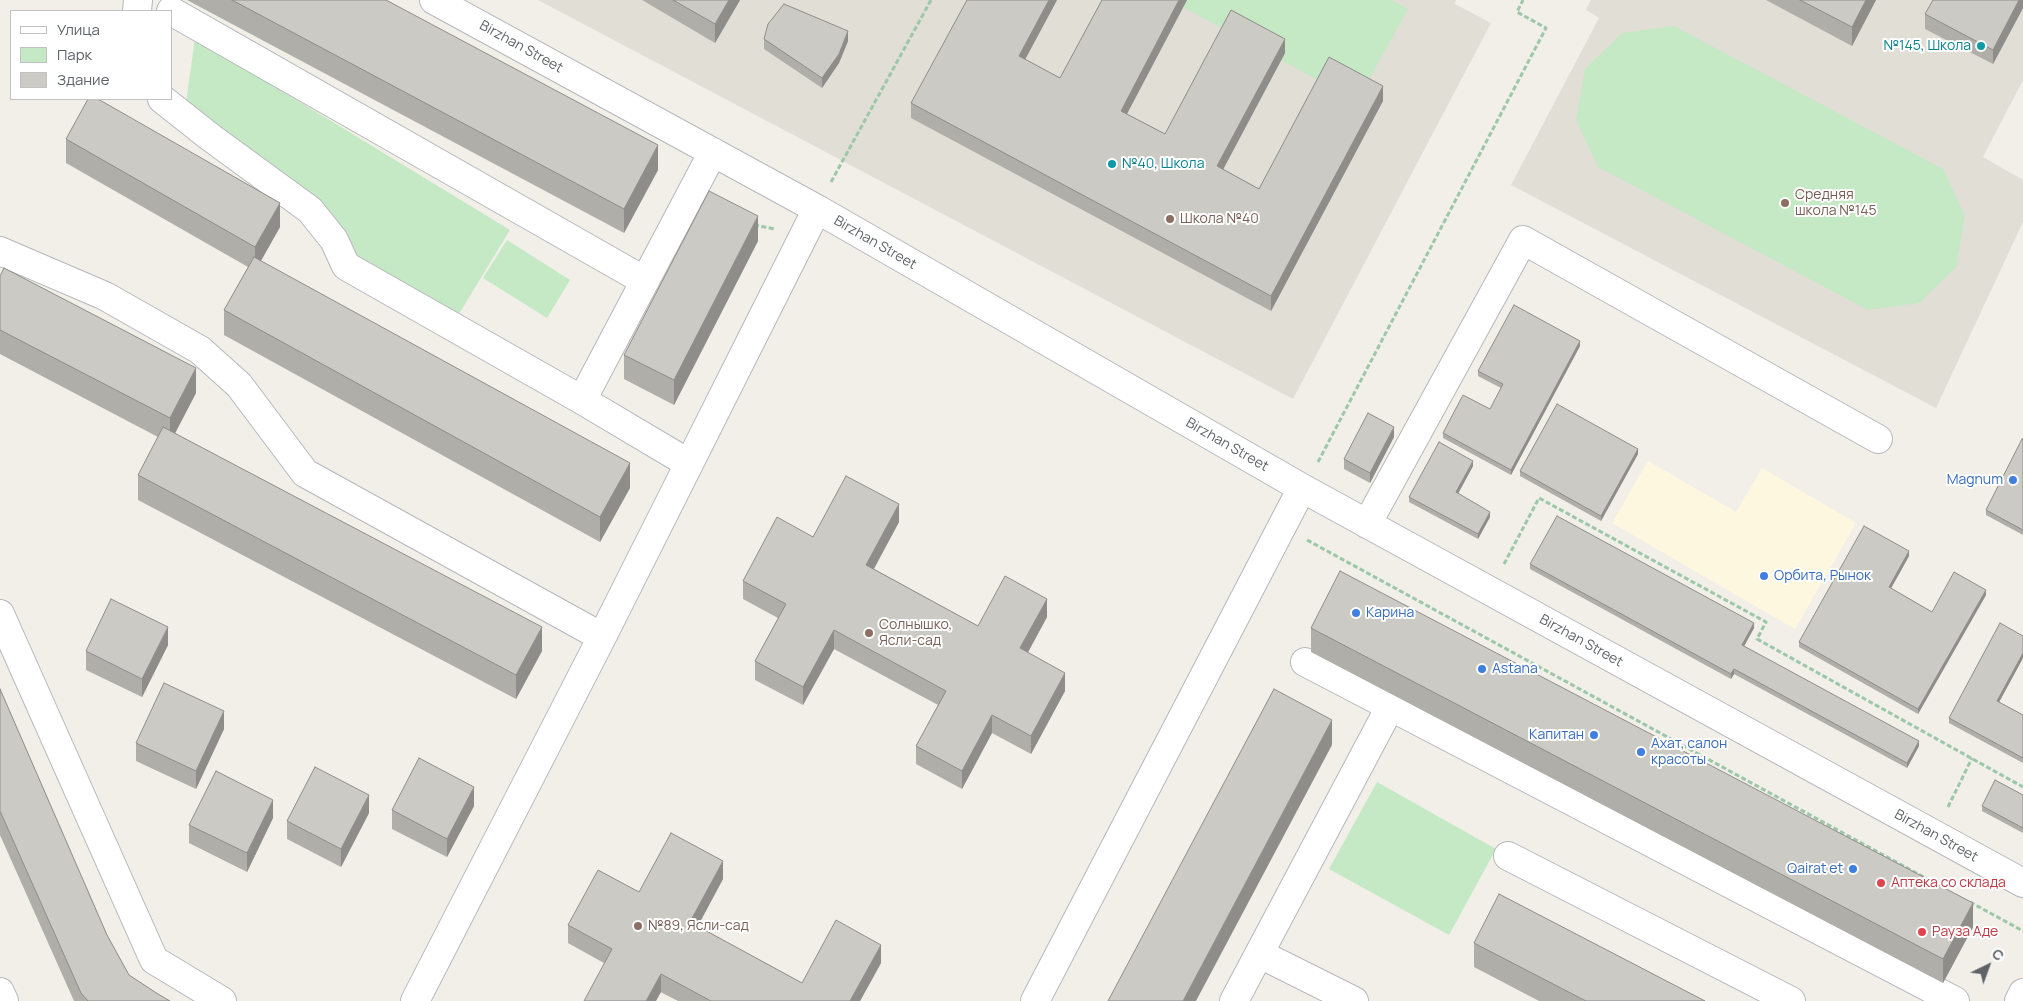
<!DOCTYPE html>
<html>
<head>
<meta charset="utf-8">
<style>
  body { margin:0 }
  #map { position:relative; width:2023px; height:1001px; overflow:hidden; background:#f1efe8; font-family:Manrope,sans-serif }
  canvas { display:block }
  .legend { position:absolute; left:10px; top:10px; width:162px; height:90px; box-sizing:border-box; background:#fff; border:1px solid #bfc1c3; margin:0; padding:6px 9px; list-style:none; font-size:15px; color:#5f6368 }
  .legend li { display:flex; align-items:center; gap:10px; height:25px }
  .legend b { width:25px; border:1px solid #bfc1c3 }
  .north { position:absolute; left:1963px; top:941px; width:50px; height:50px; -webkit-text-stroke:4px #fff; paint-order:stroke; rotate:42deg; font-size:14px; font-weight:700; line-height:20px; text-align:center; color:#5f6368 }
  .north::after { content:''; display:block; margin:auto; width:18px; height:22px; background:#5f6368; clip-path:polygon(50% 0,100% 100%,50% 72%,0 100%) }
</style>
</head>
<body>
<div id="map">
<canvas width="2023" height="1001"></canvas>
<ul class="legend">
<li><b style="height:6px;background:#fff"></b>Улица</li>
<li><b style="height:14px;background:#c5e8c5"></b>Парк</li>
<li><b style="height:14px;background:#cccac5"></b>Здание</li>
</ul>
<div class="north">С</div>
</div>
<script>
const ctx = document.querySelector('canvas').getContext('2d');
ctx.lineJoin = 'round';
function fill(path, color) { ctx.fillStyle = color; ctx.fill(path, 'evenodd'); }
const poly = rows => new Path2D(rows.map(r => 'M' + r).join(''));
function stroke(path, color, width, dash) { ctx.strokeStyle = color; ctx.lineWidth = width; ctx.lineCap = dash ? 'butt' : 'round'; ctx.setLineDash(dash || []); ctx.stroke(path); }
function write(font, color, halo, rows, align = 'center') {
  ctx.font = font + ' Manrope,sans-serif'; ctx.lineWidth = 4; ctx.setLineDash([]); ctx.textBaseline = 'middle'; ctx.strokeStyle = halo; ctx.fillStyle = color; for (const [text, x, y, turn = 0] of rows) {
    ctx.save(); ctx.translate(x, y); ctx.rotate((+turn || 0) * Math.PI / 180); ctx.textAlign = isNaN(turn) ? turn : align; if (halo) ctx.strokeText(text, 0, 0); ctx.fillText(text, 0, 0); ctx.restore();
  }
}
const commercial = poly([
  [1648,461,1736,512,1762,468,1856,523,1795,629,1612,523]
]);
const education = poly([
  [538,0,1456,0,1455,4,1491,23,1293,399],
  [1591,0,2023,0,2023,80,1983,157,2023,180,2023,222,1936,408,1511,185,1599,18,1586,10]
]);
const green = poly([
  [1170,0,1392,0,1408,9,1357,101],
  [1674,26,1943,169,1965,216,1956,267,1919,303,1868,310,1598,167,1576,120,1585,69,1622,33],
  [195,38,510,230,457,317,354,255,331,212,186,103],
  [507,240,570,280,547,318,483,278],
  [1377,782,1496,849,1449,935,1329,869]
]);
const path = poly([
  [831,182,931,0],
  [754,225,775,229],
  [1318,462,1546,28,1517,12,1523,0],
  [1307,540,1940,886],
  [1504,564,1539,498,1766,622,1757,639,2023,787],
  [1948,807,1972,758],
  [1970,902,2023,931]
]);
const minor = poly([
  [434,0,817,209,1302,488,2023,883],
  [137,11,138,0],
  [171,11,645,281],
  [162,99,210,137,310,210,334,240,346,266,582,400,688,463],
  [0,251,105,296,200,350,239,385,305,473,602,637],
  [582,400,713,152],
  [1367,524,1523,240,1878,439],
  [0,614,154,960,222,1001],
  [1305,662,1955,1001],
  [1508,856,1791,1001],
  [1260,954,1354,1001],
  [0,992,4,1001],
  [415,1001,602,637,817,209],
  [1035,1001,1302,488],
  [1234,1001,1390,707],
  [2019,1001,2023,993]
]);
const wall = poly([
  [187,0,386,0,658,170,624,233],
  [642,0,740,0,715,43],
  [1057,0,1025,59,1060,78,1102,0,1187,0,1127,114,1165,134,1285,53,1223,169,1259,189,1383,101,1271,311,911,118,911,103],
  [1766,0,1876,0,1852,46],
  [2023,0,2023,8,1993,64,1925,29,1925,14],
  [764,39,848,41,839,63,822,88,764,49],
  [66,139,280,227,261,261,630,488,600,542,224,335,224,310,248,267,66,163],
  [758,241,674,405,624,379,624,355],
  [0,276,196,393,175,433,542,651,516,699,138,500,138,475,158,437,0,354],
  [1580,346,1511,475,1443,438,1443,433,1490,409,1501,388,1478,376,1478,371],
  [1394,437,1370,483,1344,469,1344,459],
  [2023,439,2023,535,1986,515,1986,510],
  [1638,454,1601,521,1520,476,1520,471],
  [1473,466,1458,494,1490,517,1478,539,1409,502,1409,497],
  [899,522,874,569,978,626,1047,617,1028,652,1065,691,1031,754,992,733,962,789,916,764,916,746,938,705,834,649,803,705,755,680,755,661,778,618,743,599,743,581,813,537],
  [1909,556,1891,588,1932,612,1986,595,1918,714,1799,647,1799,642],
  [1530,564,1754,628,1744,646,1919,746,1907,768,1734,674,1731,679,1530,569],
  [1311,628,1973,927,1943,983,1311,652],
  [2023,636,2023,658,1999,702,2023,715,2023,763,1949,723,1949,718],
  [168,645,142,697,86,670,86,651],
  [0,689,107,935,129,975,158,994,170,1001,74,1001,0,835],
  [224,729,196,789,136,761,136,743],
  [2023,795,2023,833,1982,811,1982,806],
  [474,806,447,857,392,829,392,810],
  [369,813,341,867,287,839,287,821],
  [273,818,247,872,189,843,189,825],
  [723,879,697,926,802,983,881,963,860,1001,678,1001,604,963,568,943,568,925,639,892],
  [1474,943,1705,1001,1539,1001,1474,967]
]);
const shadedWall = poly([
  [729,0,740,0,715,43,715,24],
  [1049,0,1057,0,1019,71,1019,56],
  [1179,0,1187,0,1121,125,1121,111],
  [1866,0,1876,0,1852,46,1852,27],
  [2019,0,2023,0,2023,8,1993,64,1993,50],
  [848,31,848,41,839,63,822,88,822,78],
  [1285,39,1285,53,1217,181,1217,166],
  [1383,86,1383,101,1271,311,1271,296],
  [658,145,658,170,624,233,624,209],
  [280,203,280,227,255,271,255,247],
  [758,216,758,241,674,405,674,380],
  [1580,341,1580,346,1511,475,1511,470],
  [196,368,196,393,170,443,170,418],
  [1394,427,1394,437,1370,483,1370,473],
  [1638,449,1638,454,1601,521,1601,516],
  [1473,461,1473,466,1456,497,1456,492],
  [630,463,630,488,600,542,600,517],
  [899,504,899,522,866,583,866,565],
  [1490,512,1490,517,1478,539,1478,534],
  [1909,551,1909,556,1889,592,1889,587],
  [1986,590,1986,595,1918,714,1918,709],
  [1047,599,1047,617,1020,667,1020,648],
  [1754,623,1754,628,1742,650,1742,645],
  [168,627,168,645,142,697,142,679],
  [542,627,542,651,516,699,516,675],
  [834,630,834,649,803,705,803,687],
  [2023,653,2023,658,1997,706,1997,701],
  [1734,669,1734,674,1731,679,1731,674],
  [1065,673,1065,691,1031,754,1031,736],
  [224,711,224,729,196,789,196,771],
  [992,715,992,733,962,789,962,771],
  [1332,720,1332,745,1196,1001,1183,1001],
  [1919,741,1919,746,1907,768,1907,763],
  [474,787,474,806,447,857,447,839],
  [369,795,369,813,341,867,341,849],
  [273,800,273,818,247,872,247,853],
  [723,861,723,879,690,941,690,922],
  [1973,903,1973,927,1943,983,1943,959],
  [881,945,881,963,860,1001,850,1001],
  [661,974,661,992,656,1001,646,1001]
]);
const building = poly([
  [232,0,386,0,658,145,624,209,232,0],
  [673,0,729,0,715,24,673,0],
  [967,0,1049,0,1019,56,1060,78,1102,0,1179,0,1121,111,1165,134,1231,10,1285,39,1217,166,1259,189,1329,57,1383,86,1271,296,911,103,967,0],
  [1800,0,1866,0,1852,27,1800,0],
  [1933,0,2019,0,1993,50,1925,14,1933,0],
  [784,4,848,31,839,54,822,78,764,39,768,24,784,4],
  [88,99,98,99,280,203,255,247,66,139,88,99],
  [709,191,758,216,674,380,624,355,709,191],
  [254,257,630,463,600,517,224,310,254,257],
  [4,268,196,368,170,418,0,330,0,276,4,268],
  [1514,305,1580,341,1511,470,1443,433,1463,395,1490,409,1503,384,1478,371,1514,305],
  [1557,404,1638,449,1601,516,1520,471,1557,404],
  [1368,413,1394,427,1370,473,1344,459,1368,413],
  [163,427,542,627,516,675,138,475,163,427],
  [2022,439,2023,439,2023,530,1986,510,2022,439],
  [1439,442,1473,461,1456,492,1490,512,1478,534,1409,497,1439,442],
  [846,476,899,504,866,565,978,626,1005,576,1047,599,1020,648,1065,673,1031,736,992,715,962,771,916,746,946,691,834,630,803,687,755,661,786,604,743,581,777,517,813,537,846,476],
  [1557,516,1754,623,1742,645,1919,741,1907,763,1734,669,1731,674,1530,564,1557,516],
  [1864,526,1909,551,1889,587,1932,612,1954,572,1986,590,1918,709,1799,642,1864,526],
  [1340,571,1973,903,1943,959,1311,628,1340,571],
  [111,599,168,627,142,679,86,651,111,599],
  [2000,623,2023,636,2023,653,1997,701,2023,715,2023,758,1949,718,2000,623],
  [164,683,224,711,196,771,136,743,164,683],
  [0,689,107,935,129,975,158,994,170,1001,88,1001,81,993,0,811,0,689],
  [1274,689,1332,720,1183,1001,1108,1001,1274,689],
  [419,758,474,787,447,839,392,810,419,758],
  [315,767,369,795,341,849,287,821,315,767],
  [216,771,273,800,247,853,189,825,216,771],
  [1995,780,2023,795,2023,828,1982,806,1995,780],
  [671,833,723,861,690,922,802,983,836,920,881,945,850,1001,711,1001,661,974,646,1001,584,1001,612,949,568,925,598,870,639,892,671,833],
  [1499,894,1705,1001,1586,1001,1474,943,1499,894]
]);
const markers = [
  [1981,46,5,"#0f9aa8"],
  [1112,164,5,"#0f9aa8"],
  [1785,203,5,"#8d6e63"],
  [1170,219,5,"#8d6e63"],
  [2013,480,5,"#3f7fe0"],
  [1764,576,5,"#3f7fe0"],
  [1356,613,5,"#3f7fe0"],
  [869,633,5,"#8d6e63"],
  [1482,669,5,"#3f7fe0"],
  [1594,735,5,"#3f7fe0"],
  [1641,752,5,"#3f7fe0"],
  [1853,869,5,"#3f7fe0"],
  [1881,883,5,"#e0444e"],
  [638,926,5,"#8d6e63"],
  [1922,932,5,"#e0444e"]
];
const cultureNames = [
  ["№145, Школа",1971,46],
  ["№40, Школа",1122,164,"left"]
];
const streetNames = [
  ["Birzhan Street",521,47,29],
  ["Birzhan Street",875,243,30],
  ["Birzhan Street",1227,445,30],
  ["Birzhan Street",1581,641,29],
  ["Birzhan Street",1936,836,29]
];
const educationNames = [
  ["Средняя",1795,195],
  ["школа №145",1795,211],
  ["Школа №40",1180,219],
  ["Солнышко,",879,625],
  ["Ясли-сад",879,641],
  ["№89, Ясли-сад",648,926]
];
const shopNames = [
  ["Magnum",2003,480,"right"],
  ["Орбита, Рынок",1774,576],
  ["Карина",1366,613],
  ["Astana",1492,669],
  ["Капитан",1584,735,"right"],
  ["Ахат, салон",1651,744],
  ["красоты",1651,760],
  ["Qairat et",1843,869,"right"]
];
const healthNames = [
  ["Аптека со склада",1891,883],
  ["Рауза Аде",1932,932]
];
fill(commercial, '#fef7e0');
fill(education, '#e1ded6');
fill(green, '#c5e8c5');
stroke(minor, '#b5b8bc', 30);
stroke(path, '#9cc7a9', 3, [5, 2.5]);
stroke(minor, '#fff', 28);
fill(wall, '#afaea9');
fill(shadedWall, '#8f8d8a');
fill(building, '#cccac5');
stroke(building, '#8f8d8a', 1);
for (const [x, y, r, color] of markers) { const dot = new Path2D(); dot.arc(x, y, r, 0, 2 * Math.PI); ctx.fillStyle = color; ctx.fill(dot); stroke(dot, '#fff', 2); }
write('14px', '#0d838f', '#fff', cultureNames, 'right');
write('14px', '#5f6368', '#fff', streetNames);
write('14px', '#785e54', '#fff', educationNames, 'left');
write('14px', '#366cbe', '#fff', shopNames, 'left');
write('14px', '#be3a42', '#fff', healthNames, 'left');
</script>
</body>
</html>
